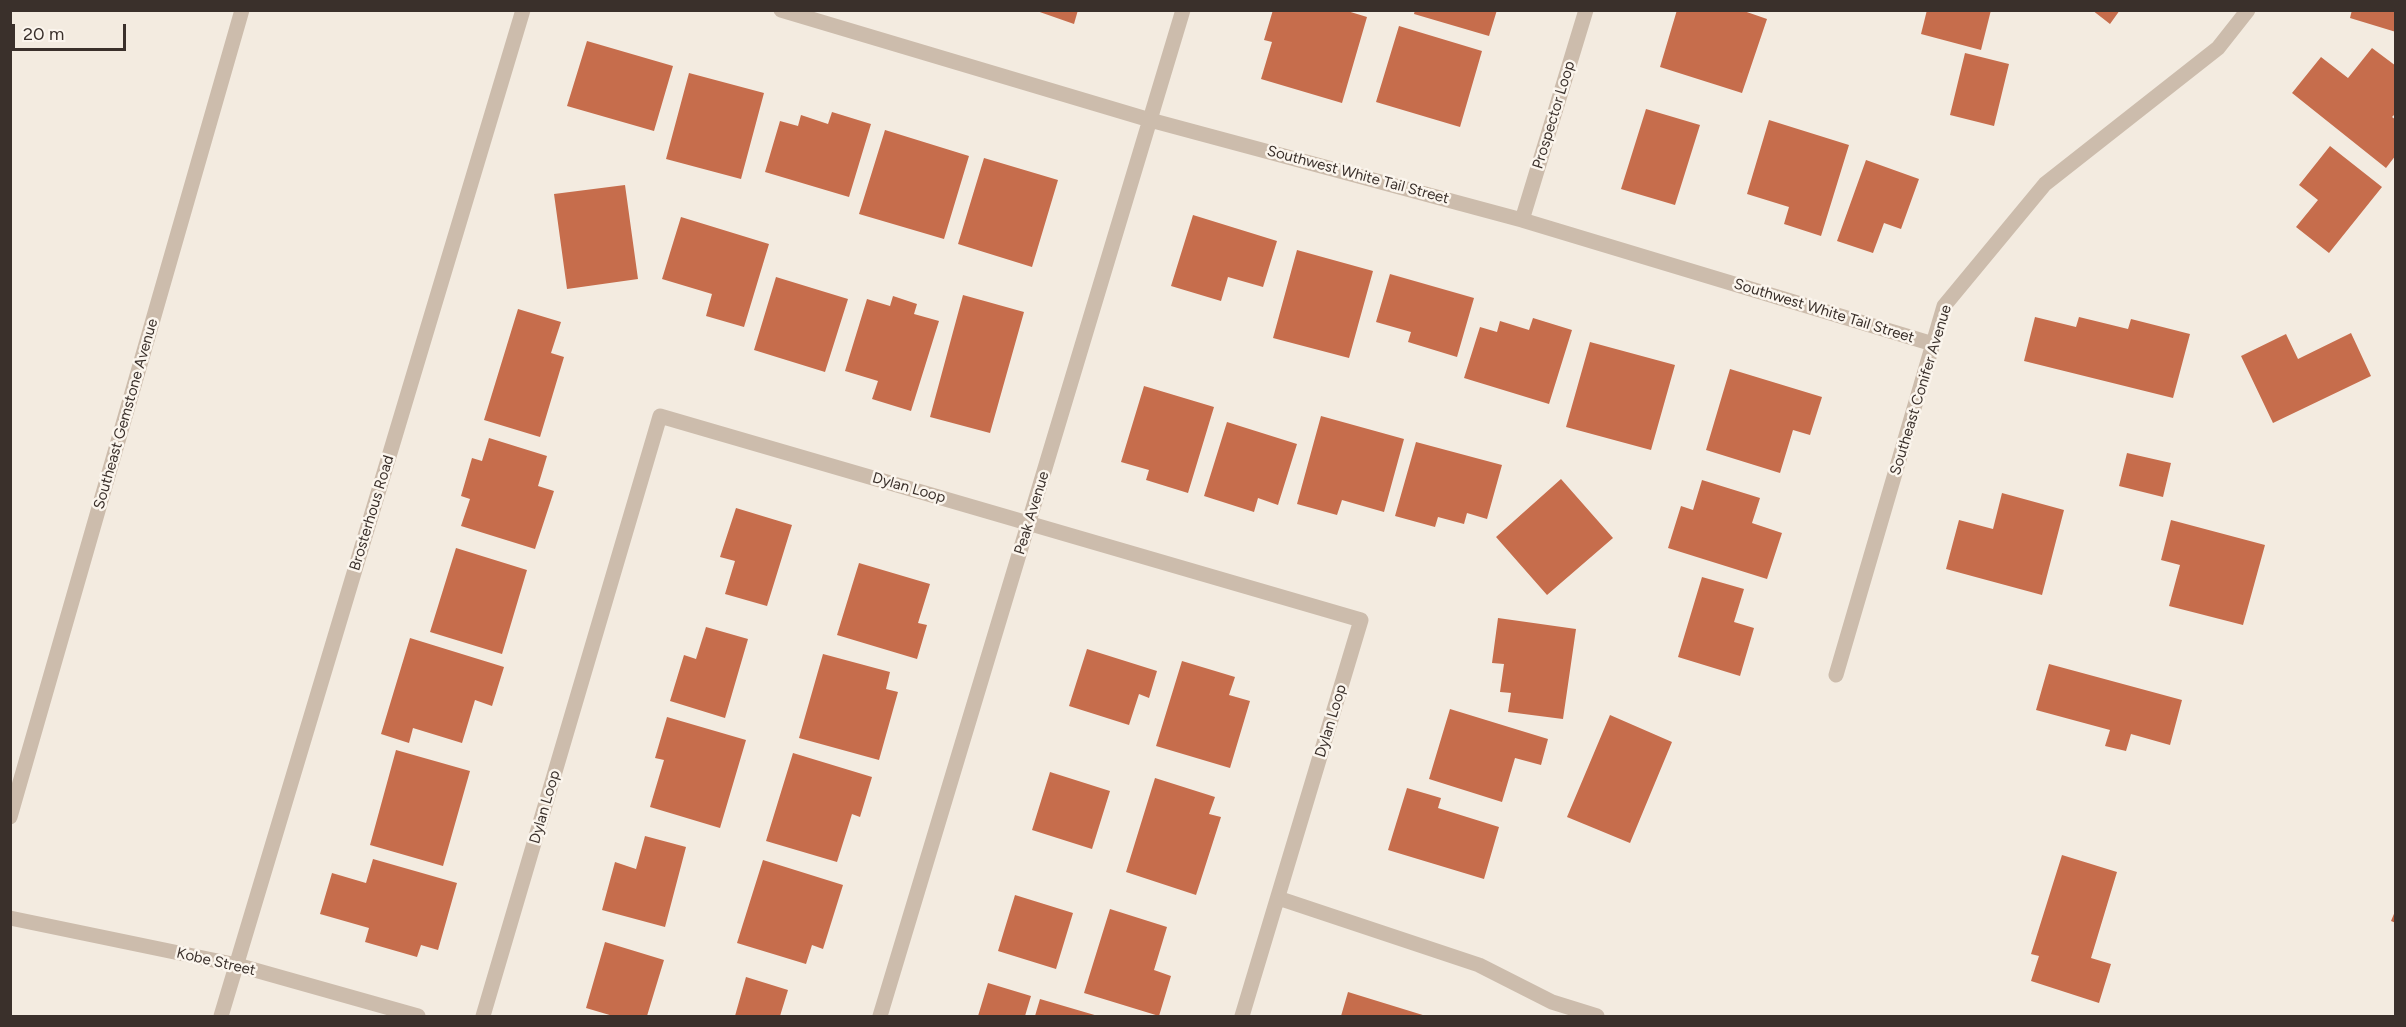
<!DOCTYPE html>
<html>
<head>
<meta charset="utf-8">
<style>
  body { margin:0 }
  #map { position:relative; width:2406px; height:1027px; overflow:hidden; background:#f3ebe0; font-family:Figtree,sans-serif }
  canvas { display:block }
  .frame { position:absolute; inset:0; border:12px solid #3a302b; pointer-events:none }
  .scale { position:absolute; left:12px; top:24px; width:114px; height:27px; box-sizing:border-box; border:3px solid #3a302b; border-top:0; padding-left:8px; font-size:18px; line-height:21px; white-space:nowrap; color:#3a302b; -webkit-text-stroke:4px #fbf5ed; paint-order:stroke }
</style>
</head>
<body>
<div id="map">
<canvas width="2406" height="1027"></canvas>
<div class="frame"></div>
<div class="scale">20 m</div>
</div>
<script>
const ctx = document.querySelector('canvas').getContext('2d');
ctx.lineJoin = 'round';
function fill(path, color) { ctx.fillStyle = color; ctx.fill(path, 'evenodd'); }
const poly = rows => new Path2D(rows.map(r => 'M' + r).join(''));
function stroke(path, color, width, dash) { ctx.strokeStyle = color; ctx.lineWidth = width; ctx.lineCap = dash ? 'butt' : 'round'; ctx.setLineDash(dash || []); ctx.stroke(path); }
function write(font, color, halo, rows, align = 'center') {
  ctx.font = font + ' Figtree,sans-serif'; ctx.lineWidth = 5; ctx.setLineDash([]); ctx.textBaseline = 'middle'; ctx.strokeStyle = halo; ctx.fillStyle = color; for (const [text, x, y, turn = 0] of rows) {
    ctx.save(); ctx.translate(x, y); ctx.rotate((+turn || 0) * Math.PI / 180); ctx.textAlign = isNaN(turn) ? turn : align; if (halo) ctx.strokeText(text, 0, 0); ctx.fillText(text, 0, 0); ctx.restore();
  }
}
const building = poly([
  [1034,10,1078,10,1074,24],
  [1273,10,1344,10,1367,17,1342,103,1261,79,1272,42,1264,40],
  [1415,10,1497,10,1489,36,1414,14],
  [1677,10,1741,10,1767,19,1742,93,1660,67],
  [1927,10,1991,10,1981,50,1921,34],
  [2092,10,2120,10,2110,24],
  [2352,10,2396,10,2396,32,2350,18],
  [1399,26,1482,51,1460,127,1376,102],
  [587,41,673,66,654,131,567,106],
  [2372,48,2396,66,2396,113,2392,117,2396,120,2396,155,2386,168,2292,93,2321,57,2348,78],
  [1965,53,2009,64,1994,126,1950,115],
  [689,73,764,93,741,179,666,159],
  [1646,109,1700,125,1675,205,1621,189],
  [832,112,871,124,849,197,765,172,780,121,798,126,801,115,828,124],
  [1769,120,1849,145,1821,236,1784,224,1789,207,1747,194],
  [885,130,969,156,944,239,859,214],
  [2330,146,2382,187,2329,253,2296,227,2318,200,2299,185],
  [984,158,1058,180,1032,267,958,244],
  [1866,160,1919,179,1901,229,1884,223,1873,253,1837,241],
  [625,185,638,279,567,289,554,194],
  [1193,215,1277,241,1263,287,1228,277,1221,301,1171,286],
  [681,217,769,244,744,327,706,316,712,294,662,279],
  [1297,250,1373,271,1349,358,1273,338],
  [1390,274,1474,298,1457,357,1408,342,1411,332,1376,322],
  [776,277,848,299,825,372,754,350],
  [963,295,1024,312,990,433,930,417],
  [893,296,917,304,914,314,939,321,911,411,872,399,878,381,845,371,867,299,890,306],
  [518,309,561,322,551,353,564,357,540,437,484,420],
  [2035,317,2076,327,2079,317,2128,329,2131,319,2190,334,2173,398,2024,361],
  [1533,318,1572,330,1549,404,1464,378,1480,327,1497,332,1500,321,1529,330],
  [2351,333,2371,376,2273,423,2241,356,2286,334,2298,359],
  [1590,342,1675,365,1651,450,1566,427],
  [1730,369,1822,397,1810,435,1793,430,1780,473,1706,450],
  [1144,386,1214,407,1188,493,1146,480,1149,470,1121,462],
  [1321,416,1404,439,1384,512,1342,500,1337,515,1297,504],
  [1227,422,1297,444,1278,505,1258,498,1254,512,1204,496],
  [489,438,547,456,538,486,554,491,535,549,461,526,470,499,461,496,472,458,482,461],
  [1416,442,1502,465,1487,519,1467,513,1464,524,1438,517,1435,527,1395,516],
  [2127,453,2171,463,2163,497,2119,486],
  [1561,479,1613,538,1547,595,1496,537],
  [1702,480,1760,498,1752,523,1782,533,1767,579,1668,548,1681,506,1693,510],
  [2002,493,2064,510,2042,595,1946,569,1959,520,1993,529],
  [736,508,792,525,767,606,725,594,735,561,720,557],
  [2171,520,2265,545,2243,625,2169,606,2180,565,2161,560],
  [456,548,527,570,502,654,430,632],
  [859,563,930,584,918,623,927,625,917,659,837,635],
  [1702,577,1744,589,1734,622,1754,628,1740,676,1678,657],
  [1498,618,1576,629,1563,719,1508,712,1511,693,1500,692,1504,664,1492,663],
  [706,627,748,639,725,718,670,701,684,655,696,659],
  [410,638,504,667,492,706,475,700,462,743,413,728,409,743,381,734],
  [1087,649,1157,671,1149,698,1139,694,1129,725,1069,706],
  [823,654,890,672,886,689,898,692,879,760,799,738],
  [1182,661,1235,677,1229,695,1250,701,1230,768,1156,746],
  [2049,664,2182,700,2170,745,2131,734,2126,751,2105,746,2110,730,2036,710],
  [1450,709,1548,739,1541,765,1515,758,1502,802,1429,779],
  [1610,715,1672,742,1630,843,1567,817],
  [667,717,746,740,720,828,650,807,664,760,655,758],
  [396,750,470,771,443,866,370,845],
  [793,753,872,777,860,817,852,814,837,862,766,841],
  [1050,772,1110,791,1092,849,1032,830],
  [1155,778,1215,797,1209,814,1221,817,1196,895,1126,872],
  [1407,788,1441,798,1438,808,1499,827,1484,879,1388,850],
  [645,836,686,847,665,927,602,910,615,862,636,869],
  [2062,855,2117,872,2091,958,2111,964,2099,1003,2031,981,2039,956,2031,954],
  [373,859,457,883,438,950,421,945,417,957,365,942,369,928,320,914,332,873,366,883],
  [763,860,843,885,823,949,812,945,806,964,737,943],
  [1015,895,1073,913,1056,969,998,951],
  [1110,909,1167,927,1154,970,1171,976,1159,1016,1084,993],
  [2396,909,2396,923,2391,921],
  [605,942,664,960,647,1016,613,1016,586,1008],
  [746,977,788,990,780,1016,735,1016],
  [988,983,1031,996,1025,1016,978,1016],
  [1348,992,1426,1016,1341,1016],
  [1040,999,1098,1016,1035,1016]
]);
const minor = poly([
  [781,10,1150,120,1522,220,1933,344],
  [1522,220,1586,10],
  [1836,675,1944,306,2045,184,2218,48,2248,10],
  [10,817,242,10],
  [1278,898,1479,965,1552,1002,1597,1016],
  [10,918,237,965,418,1016],
  [483,1016,660,416,1361,620,1242,1016],
  [880,1016,1183,10]
]);
const tertiary = poly([
  [221,1016,523,10]
]);
const streetNames = [
  ["Prospector Loop",1554,115,-73],
  ["Southwest White Tail Street",1358,175,15],
  ["Southwest White Tail Street",1824,311,17],
  ["Southeast Conifer Avenue",1921,390,-73],
  ["Southeast Gemstone Avenue",126,414,-74],
  ["Dylan Loop",909,488,16],
  ["Brosterhous Road",372,513,-73],
  ["Peak Avenue",1032,513,-73],
  ["Dylan Loop",1331,721,-73],
  ["Dylan Loop",545,807,-74],
  ["Kobe Street",216,962,13]
];
fill(building, '#c66d4c');
stroke(minor, '#ccbcac', 15);
stroke(tertiary, '#ccbcac', 15);
write('15px', '#3a302b', '#fbf5ed', streetNames);
</script>
</body>
</html>
